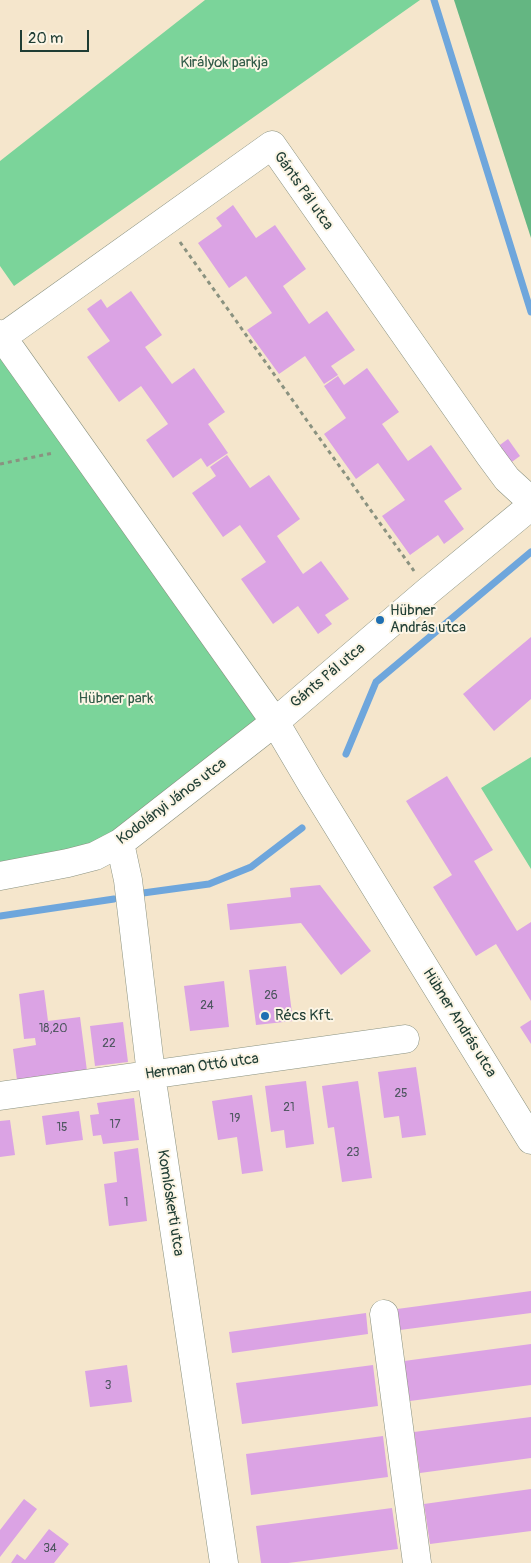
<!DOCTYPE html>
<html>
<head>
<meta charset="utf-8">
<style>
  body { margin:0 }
  #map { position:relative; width:531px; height:1563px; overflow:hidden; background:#f5e6cc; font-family:Pangolin,sans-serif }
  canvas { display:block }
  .scale { position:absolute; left:20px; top:30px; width:69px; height:22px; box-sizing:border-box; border:2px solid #1f3d34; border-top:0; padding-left:6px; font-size:15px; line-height:18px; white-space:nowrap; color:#1f3d34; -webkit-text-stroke:4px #fcf5e5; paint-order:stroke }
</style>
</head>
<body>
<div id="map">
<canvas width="531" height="1563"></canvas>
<div class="scale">20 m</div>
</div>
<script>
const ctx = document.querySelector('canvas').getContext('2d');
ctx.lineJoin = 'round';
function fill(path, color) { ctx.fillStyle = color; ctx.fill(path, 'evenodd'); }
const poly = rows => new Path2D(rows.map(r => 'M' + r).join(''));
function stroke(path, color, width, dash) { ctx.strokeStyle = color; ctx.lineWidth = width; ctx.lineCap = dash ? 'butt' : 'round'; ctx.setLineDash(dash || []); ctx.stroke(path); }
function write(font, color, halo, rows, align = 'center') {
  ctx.font = font + ' Pangolin,sans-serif'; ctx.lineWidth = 4; ctx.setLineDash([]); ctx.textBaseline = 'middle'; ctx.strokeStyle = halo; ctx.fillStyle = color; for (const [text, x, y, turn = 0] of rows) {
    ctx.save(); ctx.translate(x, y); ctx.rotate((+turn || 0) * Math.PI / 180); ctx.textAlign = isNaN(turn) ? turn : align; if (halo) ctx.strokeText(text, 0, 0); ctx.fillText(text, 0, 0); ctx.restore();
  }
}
const green = poly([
  [205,0,420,0,14,286,0,266,0,161],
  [0,334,275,722,141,828,0,876],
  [531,757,531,869,481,788]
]);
const forest = poly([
  [454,0,531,0,531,238]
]);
const stream = poly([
  [434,0,531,312],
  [346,754,376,682,531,552],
  [143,893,209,884,251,867,302,828],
  [0,916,114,899]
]);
const building = poly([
  [233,205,256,238,275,225,306,269,283,286,309,324,327,311,355,350,331,366,338,375,324,384,305,356,279,374,247,330,272,313,246,276,229,288,198,243,222,226,216,218],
  [131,291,162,335,145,347,172,384,194,368,225,412,208,424,228,453,207,467,201,458,173,478,146,440,168,424,166,421,141,386,119,402,87,357,110,341,87,309,101,299,107,308],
  [367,368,399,412,382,424,408,461,431,445,462,489,444,501,464,529,444,544,438,535,410,555,382,516,405,500,378,463,356,479,324,434,346,418,324,386,338,376,344,385],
  [508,439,520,456,505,467,493,450],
  [227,455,250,488,269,475,300,519,277,536,303,574,321,561,349,599,325,615,332,624,318,634,298,606,273,624,241,579,266,562,240,525,223,537,192,493,216,476,210,467],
  [531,637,531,699,494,731,463,694],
  [447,776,493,850,474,861,517,931,531,922,531,1001,496,944,476,956,433,887,452,875,406,801],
  [320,885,371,951,341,975,301,923,230,930,227,904,291,897,290,888],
  [286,966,293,1021,256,1025,249,970],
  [224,981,229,1027,190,1031,184,986],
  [44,990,48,1021,80,1017,87,1071,17,1080,13,1049,36,1045,35,1038,24,1039,19,994],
  [531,1020,531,1044,520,1027],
  [123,1022,128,1062,95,1066,90,1026],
  [416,1067,426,1135,402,1138,399,1116,384,1118,378,1072],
  [306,1081,314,1144,286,1148,284,1130,271,1132,265,1086],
  [358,1081,372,1178,342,1182,334,1127,328,1128,322,1086],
  [252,1095,263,1171,242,1174,237,1137,218,1140,212,1101],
  [134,1098,139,1140,103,1144,101,1135,93,1136,90,1115,99,1114,97,1103],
  [79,1111,83,1140,46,1145,42,1116],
  [10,1120,15,1155,0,1157,0,1121],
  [138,1148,147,1221,109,1226,104,1184,117,1182,114,1152],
  [531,1291,531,1313,400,1330,397,1309],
  [366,1313,368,1334,232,1353,229,1332],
  [531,1344,531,1385,410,1401,404,1361],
  [127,1365,132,1402,90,1407,85,1371],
  [373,1365,378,1406,242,1424,236,1383],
  [531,1417,531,1458,420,1473,414,1432],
  [383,1436,388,1477,251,1495,246,1454],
  [531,1489,531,1531,430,1544,424,1504],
  [24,1499,37,1509,0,1557,0,1530],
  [392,1508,398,1549,288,1563,261,1563,256,1526],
  [49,1529,69,1544,54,1563,11,1563,17,1554,25,1560]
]);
const path = poly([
  [180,242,414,571],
  [0,464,53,453]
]);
const minor = poly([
  [0,334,275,722,311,783,531,1140],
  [3,337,272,145,490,456,507,479,531,501],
  [120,843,128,880,151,1074,224,1563],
  [0,876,68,863,95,856,120,843,275,722,428,591,531,506],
  [0,1096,405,1039],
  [384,1314,417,1563]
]);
const markers = [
  [380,620,5,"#1f6fb2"],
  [265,1016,5,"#1f6fb2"]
];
const numberNames = [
  ["26",271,996],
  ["24",207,1006],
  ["18,20",53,1029],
  ["22",109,1044],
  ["25",401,1094],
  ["21",289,1108],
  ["19",235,1119],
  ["17",115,1125],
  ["15",62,1128],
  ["23",353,1153],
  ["1",126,1203],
  ["3",108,1386],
  ["34",50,1549]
];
const parkNames = [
  ["Királyok parkja",224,63],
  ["Hübner park",116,699]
];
const streetNames = [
  ["Gánts Pál utca",303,191,55],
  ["Gánts Pál utca",328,676,-40],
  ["Kodolányi János utca",172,802,-37],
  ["Hübner András utca",459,1023,58],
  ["Herman Ottó utca",202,1067,-8],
  ["Komlóskerti utca",170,1203,81]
];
const poiNames = [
  ["Hübner",390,611],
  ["András utca",390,628],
  ["Récs Kft.",275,1016]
];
fill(green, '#7bd49a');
fill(forest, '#64b682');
stroke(stream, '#6ea6dc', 7);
fill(building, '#dba3e4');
stroke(minor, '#8a9280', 29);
stroke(path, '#8a9280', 3, [4, 4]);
stroke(minor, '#fff', 28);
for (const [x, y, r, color] of markers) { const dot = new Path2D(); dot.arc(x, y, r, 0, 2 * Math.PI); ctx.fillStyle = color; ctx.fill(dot); stroke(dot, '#fcf5e5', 2); }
write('12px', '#4e5660', null, numberNames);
write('15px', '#315b48', '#fcf5e5', parkNames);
write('15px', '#1f3d34', '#fcf5e5', streetNames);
write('15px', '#1f3d34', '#fcf5e5', poiNames, 'left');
</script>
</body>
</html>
